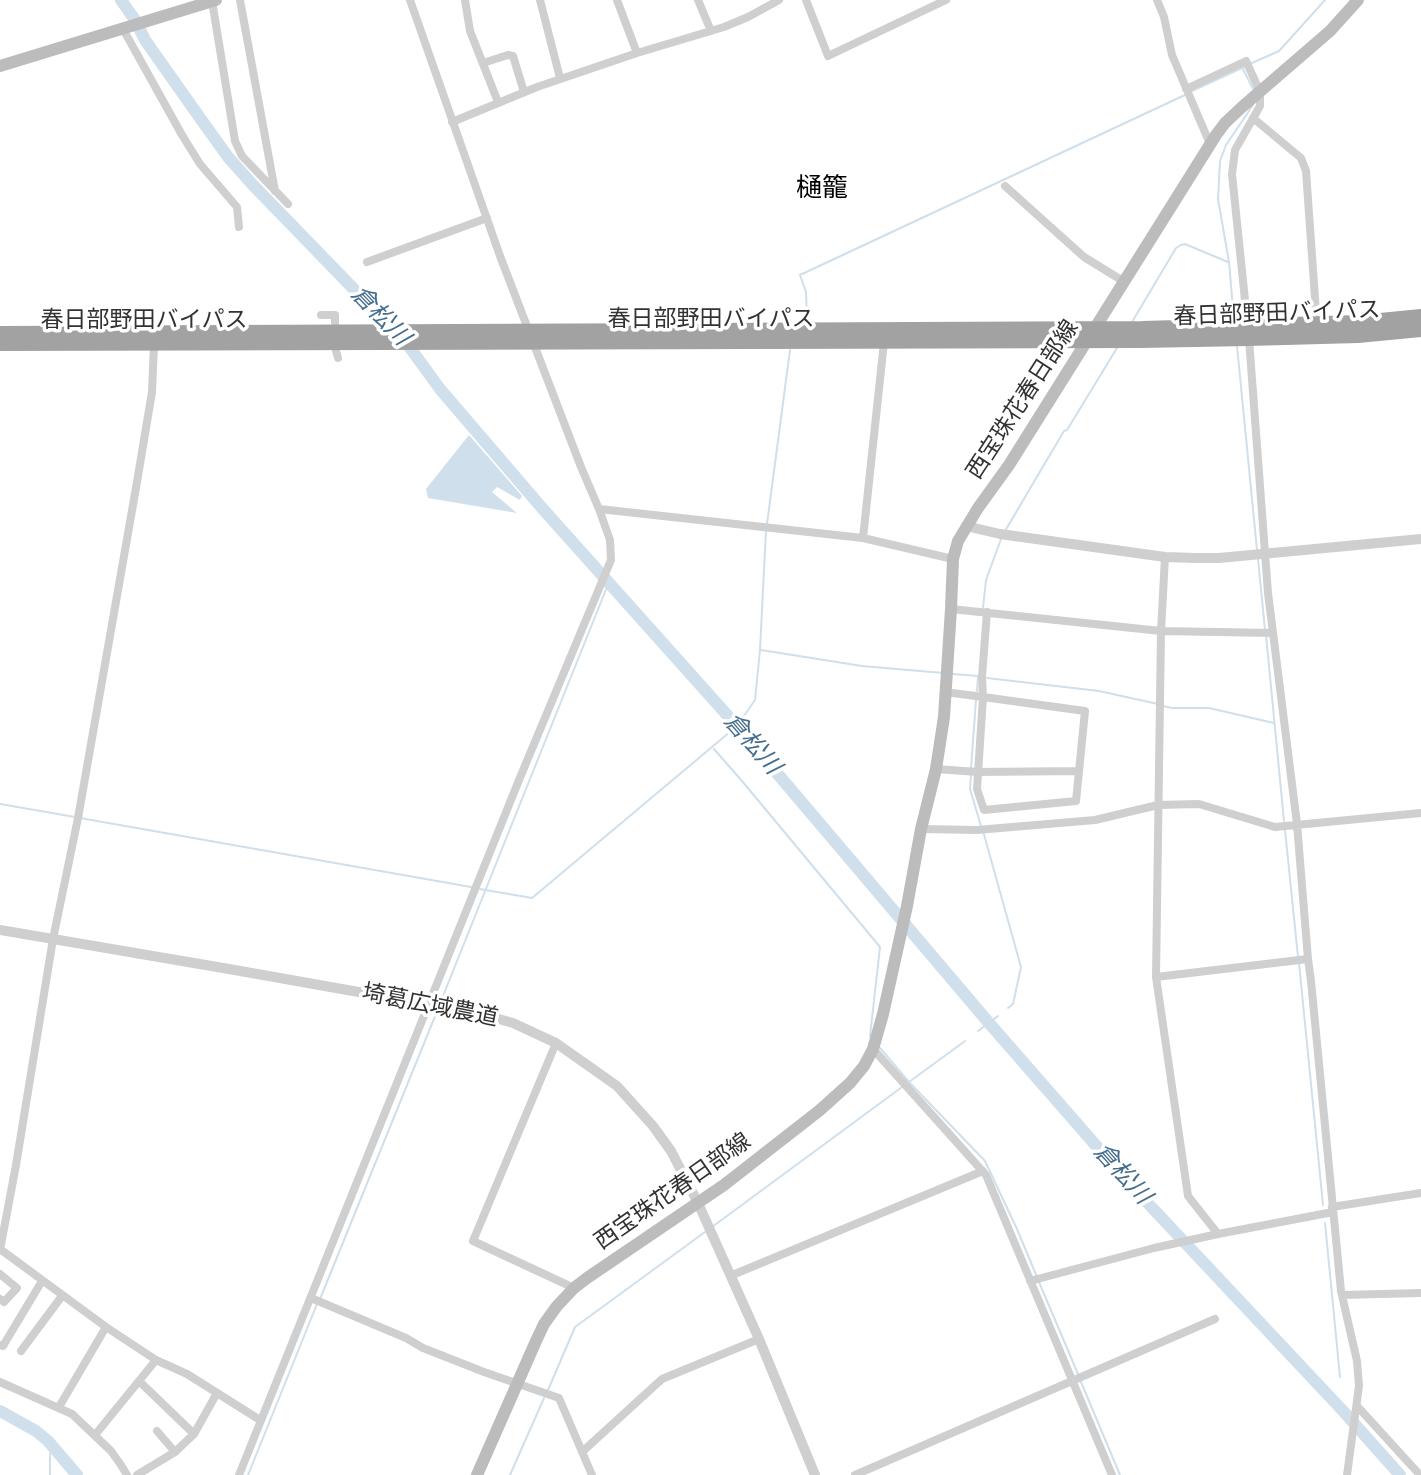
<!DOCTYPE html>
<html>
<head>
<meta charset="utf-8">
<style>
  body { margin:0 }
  canvas { display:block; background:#fff }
</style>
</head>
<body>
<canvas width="1421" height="1475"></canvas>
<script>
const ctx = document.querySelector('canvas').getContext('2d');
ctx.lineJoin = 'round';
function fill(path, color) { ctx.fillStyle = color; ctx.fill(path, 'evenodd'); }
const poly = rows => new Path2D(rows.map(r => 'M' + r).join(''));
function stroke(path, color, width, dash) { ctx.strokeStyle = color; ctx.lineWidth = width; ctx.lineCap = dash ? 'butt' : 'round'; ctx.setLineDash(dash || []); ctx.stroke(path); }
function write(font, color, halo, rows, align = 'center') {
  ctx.font = font + ' Helvetica,"Noto Sans JP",sans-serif'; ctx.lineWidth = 7; ctx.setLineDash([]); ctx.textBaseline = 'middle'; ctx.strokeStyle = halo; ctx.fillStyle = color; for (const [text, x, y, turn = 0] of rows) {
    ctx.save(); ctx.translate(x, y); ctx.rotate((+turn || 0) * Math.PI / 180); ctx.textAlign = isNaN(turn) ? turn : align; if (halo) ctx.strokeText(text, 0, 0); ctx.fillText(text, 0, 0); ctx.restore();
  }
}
const water = poly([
  [469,435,522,496,520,500,497,487,492,492,517,513,428,498,426,489]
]);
const stream = poly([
  [1252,63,1279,51,1325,0],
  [1243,69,1253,89],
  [1192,91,1244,67],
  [1234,320,1229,262,1218,199,1220,161,1226,145,1253,105],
  [1132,322,1176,248,1181,245,1185,244,1228,262],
  [805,323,807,319,806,292,800,275,1187,94],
  [1237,346,1257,550],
  [767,524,790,350],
  [1005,531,1064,431,1067,430,1117,348],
  [1258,559,1265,630],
  [983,608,986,580,1001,539],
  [1266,635,1284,821],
  [761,650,862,666,943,673],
  [952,674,978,676],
  [987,678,1099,691,1158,704],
  [977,691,978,676],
  [1163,706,1172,708,1209,708,1274,723],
  [714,749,742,781,880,947,870,1036],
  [971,768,976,700],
  [971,774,970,789,981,826],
  [0,804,75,817],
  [80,818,471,887],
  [1285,830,1298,957],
  [983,831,1021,967,1013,1004,1008,1008],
  [480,889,532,898,737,726,755,700,760,650,766,530],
  [1299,963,1323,1205],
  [441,1001,609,582],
  [978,1031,998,1016],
  [880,1048,909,1082,985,1161,1017,1229,1037,1277],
  [909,1082,965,1041],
  [1325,1223,1340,1377],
  [712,1227,902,1087],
  [1039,1282,1078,1374],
  [320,1299,438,1009],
  [1081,1382,1120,1475],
  [548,1390,575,1327,705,1232],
  [50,1475,50,1455,54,1445],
  [248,1475,317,1304],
  [510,1475,544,1398]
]);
const river = poly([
  [121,0,135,20,145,40,200,118,228,157,252,184,408,345,440,389,542,508,737,726,989,1023,1127,1181,1344,1412,1400,1475],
  [0,1411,36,1431,48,1441,77,1475]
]);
const minor = poly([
  [240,0,275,191],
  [465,0,470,31,498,102],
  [540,0,560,78],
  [617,0,637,53],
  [698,0,711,31],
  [806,0,828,56,946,0],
  [1157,0,1164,17,1172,55,1210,144],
  [212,1,235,141,242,156,288,204],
  [123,29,182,135,200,164,237,207,239,227],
  [483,63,508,55,513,56,524,92],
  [1186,89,1246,61,1260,92,1260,106,1235,150,1232,174,1249,339,1268,593,1297,824,1308,959,1311,981,1341,1291,1357,1361,1359,1386,1347,1475],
  [1253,118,1301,158,1306,171,1316,312],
  [452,122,537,87,637,53,724,27,748,17,779,0],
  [1005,186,1084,257,1123,281],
  [367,262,487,218],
  [321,315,335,315,335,323],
  [336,351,338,358],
  [599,509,863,538,953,559],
  [863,538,884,342],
  [1165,557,1161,631,1156,977,1188,1196,1218,1234],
  [951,609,1161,631,1273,633],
  [945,692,983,697,1085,711,1076,801,984,810,977,789,983,697,982,677,987,612],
  [936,769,978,772,1079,771],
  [921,829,977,830,1095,820,1158,805,1199,804,1275,827,1421,813],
  [1156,977,1308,959],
  [556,1043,473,1241,574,1288],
  [873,1049,986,1175,1112,1475],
  [1332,1207,1421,1193],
  [0,1249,106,1327,156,1360,187,1374,260,1420],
  [0,1250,16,1165,53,939,78,818,137,482,152,392,154,345],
  [0,1274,17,1288,4,1302,0,1299],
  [730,1276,983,1171],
  [1030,1281,1154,1248,1218,1234,1333,1212],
  [1342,1295,1421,1293],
  [311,1298,406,1338,423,1348,484,1372,559,1398,592,1475],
  [0,1345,3,1346,42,1281],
  [21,1351,62,1296],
  [139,1381,194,1434],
  [0,1382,72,1414,111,1451,121,1465,127,1475],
  [1357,1406,1420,1475],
  [59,1407,106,1327],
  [157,1431,175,1452],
  [95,1435,156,1360],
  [582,1452,662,1379,759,1339],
  [137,1475,175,1452,194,1434,217,1393],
  [239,1475,519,780,611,560,610,540,599,509,581,467,500,256,410,0],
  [855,1475,1215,1319]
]);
const tertiary = poly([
  [966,526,1000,534,1165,557,1195,558,1219,558,1421,539],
  [0,930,229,969,477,1013,513,1023,556,1043,617,1086,653,1126,671,1151,698,1203,759,1339,815,1475]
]);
const secondary = poly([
  [0,66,216,0],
  [477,1475,536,1341,544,1324,557,1306,574,1288,587,1278,724,1185,820,1110,850,1083,864,1066,873,1049,883,1014,907,906,921,829,936,769,944,717,951,609,953,559,958,541,978,508,1009,465,1216,135,1225,123,1242,107,1330,31,1358,0]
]);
const trunk = poly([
  [0,333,1142,328,1360,322,1421,316],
  [0,344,1140,341,1249,339,1358,336,1421,330]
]);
const streetNames = [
  ["春日部野田バイパス",1277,314,-2],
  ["春日部野田バイパス",711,320],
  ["春日部野田バイパス",144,321],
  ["西宝珠花春日部線",1023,400,-57],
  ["埼葛広域農道",430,1006,11],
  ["西宝珠花春日部線",673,1192,-35]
];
const waterNames = [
  ["倉松川",380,316,46],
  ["倉松川",752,744,49],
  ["倉松川",1122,1174,48]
];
const quarterNames = [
  ["樋籠",822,189]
];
fill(water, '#cfdfeb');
stroke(stream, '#cfdfeb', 2);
stroke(river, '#cfdfeb', 12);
stroke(minor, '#cfcfcf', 8);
stroke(tertiary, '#cfcfcf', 10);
stroke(secondary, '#bcbcbc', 12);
stroke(trunk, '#a2a2a2', 14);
write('23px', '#323232', '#fff', streetNames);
write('italic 24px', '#456e8e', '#fff', waterNames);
write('26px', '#000', '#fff', quarterNames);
</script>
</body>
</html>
